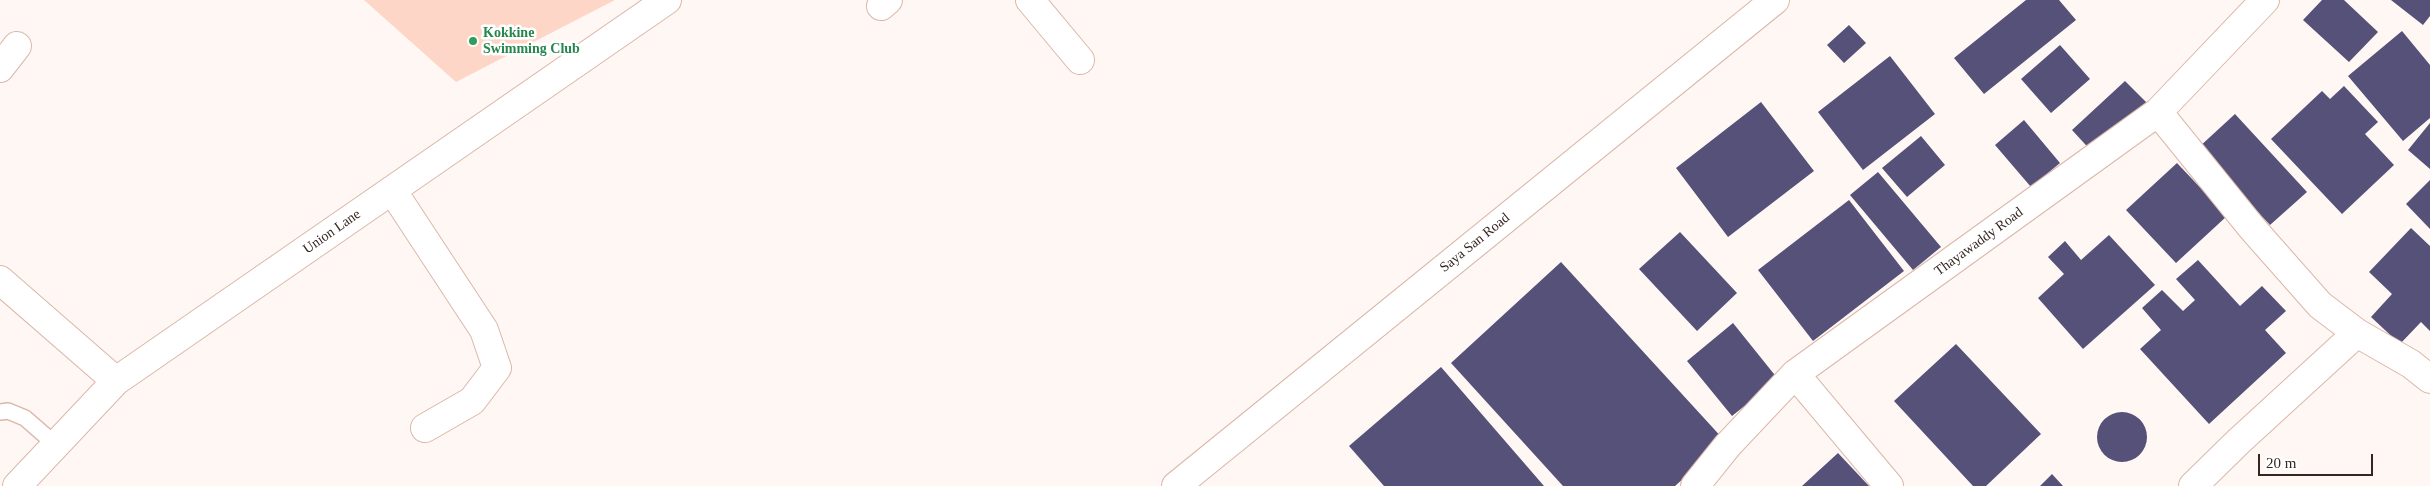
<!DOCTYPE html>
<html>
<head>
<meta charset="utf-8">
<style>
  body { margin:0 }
  #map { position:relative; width:2430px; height:486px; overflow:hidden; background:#fff7f4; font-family:"Times New Roman",serif }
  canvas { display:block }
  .scale { position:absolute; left:2258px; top:454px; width:115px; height:22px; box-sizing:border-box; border:2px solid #342621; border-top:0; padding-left:6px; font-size:15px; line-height:18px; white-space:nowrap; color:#342621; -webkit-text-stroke:4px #fff; paint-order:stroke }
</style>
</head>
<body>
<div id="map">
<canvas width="2430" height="486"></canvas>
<div class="scale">20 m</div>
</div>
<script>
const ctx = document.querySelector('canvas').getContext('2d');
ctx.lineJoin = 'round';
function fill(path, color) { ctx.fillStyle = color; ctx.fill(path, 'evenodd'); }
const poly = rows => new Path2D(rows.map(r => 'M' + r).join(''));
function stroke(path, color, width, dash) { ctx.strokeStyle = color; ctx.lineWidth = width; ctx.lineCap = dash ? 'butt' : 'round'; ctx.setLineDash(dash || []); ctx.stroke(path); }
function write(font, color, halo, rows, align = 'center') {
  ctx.font = font + ' "Times New Roman",serif'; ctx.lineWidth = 5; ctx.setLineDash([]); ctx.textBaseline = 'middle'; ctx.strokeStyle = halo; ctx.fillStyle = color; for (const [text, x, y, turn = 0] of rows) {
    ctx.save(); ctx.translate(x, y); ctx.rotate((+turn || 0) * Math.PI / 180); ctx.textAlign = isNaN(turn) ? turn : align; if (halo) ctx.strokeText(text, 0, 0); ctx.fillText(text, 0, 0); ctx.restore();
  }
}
const green = poly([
  [364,0,615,0,456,82]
]);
const building = poly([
  [2026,0,2059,0,2076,20,1984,94,1954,58],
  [2322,0,2344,0,2378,32,2349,62,2303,20],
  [2391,0,2430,0,2430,16,2423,25],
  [1849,25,1866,43,1844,63,1827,45],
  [2402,31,2430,65,2430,118,2403,141,2348,76],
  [2060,45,2090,79,2051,113,2021,79],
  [1890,56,1935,114,1863,170,1818,112],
  [2125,81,2148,104,2095,155,2072,130],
  [2344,86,2378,122,2365,134,2394,165,2342,214,2271,139,2322,91,2330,99],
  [1761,102,1814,171,1728,237,1676,168],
  [2235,114,2307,192,2270,225,2198,148],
  [2024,120,2060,163,2031,187,1995,145],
  [2430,123,2430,169,2408,150],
  [1921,136,1945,165,1907,197,1882,168],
  [2177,163,2227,216,2176,263,2126,210],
  [1878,172,1941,247,1913,270,1850,195],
  [2430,180,2430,229,2406,204],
  [1849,200,1904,271,1813,341,1758,270],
  [2411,228,2430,246,2430,331,2421,322,2400,344,2371,317,2392,294,2369,272],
  [1680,232,1737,293,1697,331,1639,269],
  [2109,235,2155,285,2083,349,2038,298,2064,274,2048,257,2065,241,2081,260],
  [2198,260,2240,306,2262,286,2286,311,2265,330,2286,353,2209,424,2140,349,2161,330,2142,308,2162,290,2183,311,2195,300,2176,279],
  [1561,262,1725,441,1675,486,1563,486,1451,363],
  [1733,323,1778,379,1732,416,1687,361],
  [1956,344,2041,434,1986,486,1973,486,1894,401],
  [1441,367,1544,486,1384,486,1349,446],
  '2097 437a25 25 0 1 1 50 0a25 25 0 1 1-50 0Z',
  [1838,453,1869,486,1802,486],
  [2052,474,2063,486,2040,486]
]);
const service = poly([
  [0,412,8,411,25,418,56,445]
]);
const minor = poly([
  [1030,0,1080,60],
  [881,6,888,0],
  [0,68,17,46],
  [2158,112,2252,228,2320,305,2357,333,2411,364,2430,379],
  [392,190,484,330,497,368,472,401,425,428],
  [0,280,116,381],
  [1795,374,1889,486],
  [17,486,116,381,667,0],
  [1695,486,1728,445,1795,374,2158,112,2265,0],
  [2193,486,2239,441,2357,333]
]);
const primary = poly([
  [1176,486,1775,0]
]);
const markers = [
  [473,41,5,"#2e9e5b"]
];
const leisureNames = [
  ["Kokkine",483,33],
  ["Swimming Club",483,49]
];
const streetNames = [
  ["Union Lane",332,232,-35],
  ["Thayawaddy Road",1979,242,-36],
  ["Saya San Road",1475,243,-39]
];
fill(green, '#fed6c7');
fill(building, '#555178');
stroke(service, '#dbb7a9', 18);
stroke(minor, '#dbb7a9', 30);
stroke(primary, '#dbb7a9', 30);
stroke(service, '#fff', 15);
stroke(minor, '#fff', 28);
stroke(primary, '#fff', 28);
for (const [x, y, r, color] of markers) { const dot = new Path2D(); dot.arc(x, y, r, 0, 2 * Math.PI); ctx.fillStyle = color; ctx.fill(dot); stroke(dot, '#fff', 2); }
write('bold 14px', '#27864d', '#fff', leisureNames, 'left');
write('14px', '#342621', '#fff', streetNames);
</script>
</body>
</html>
